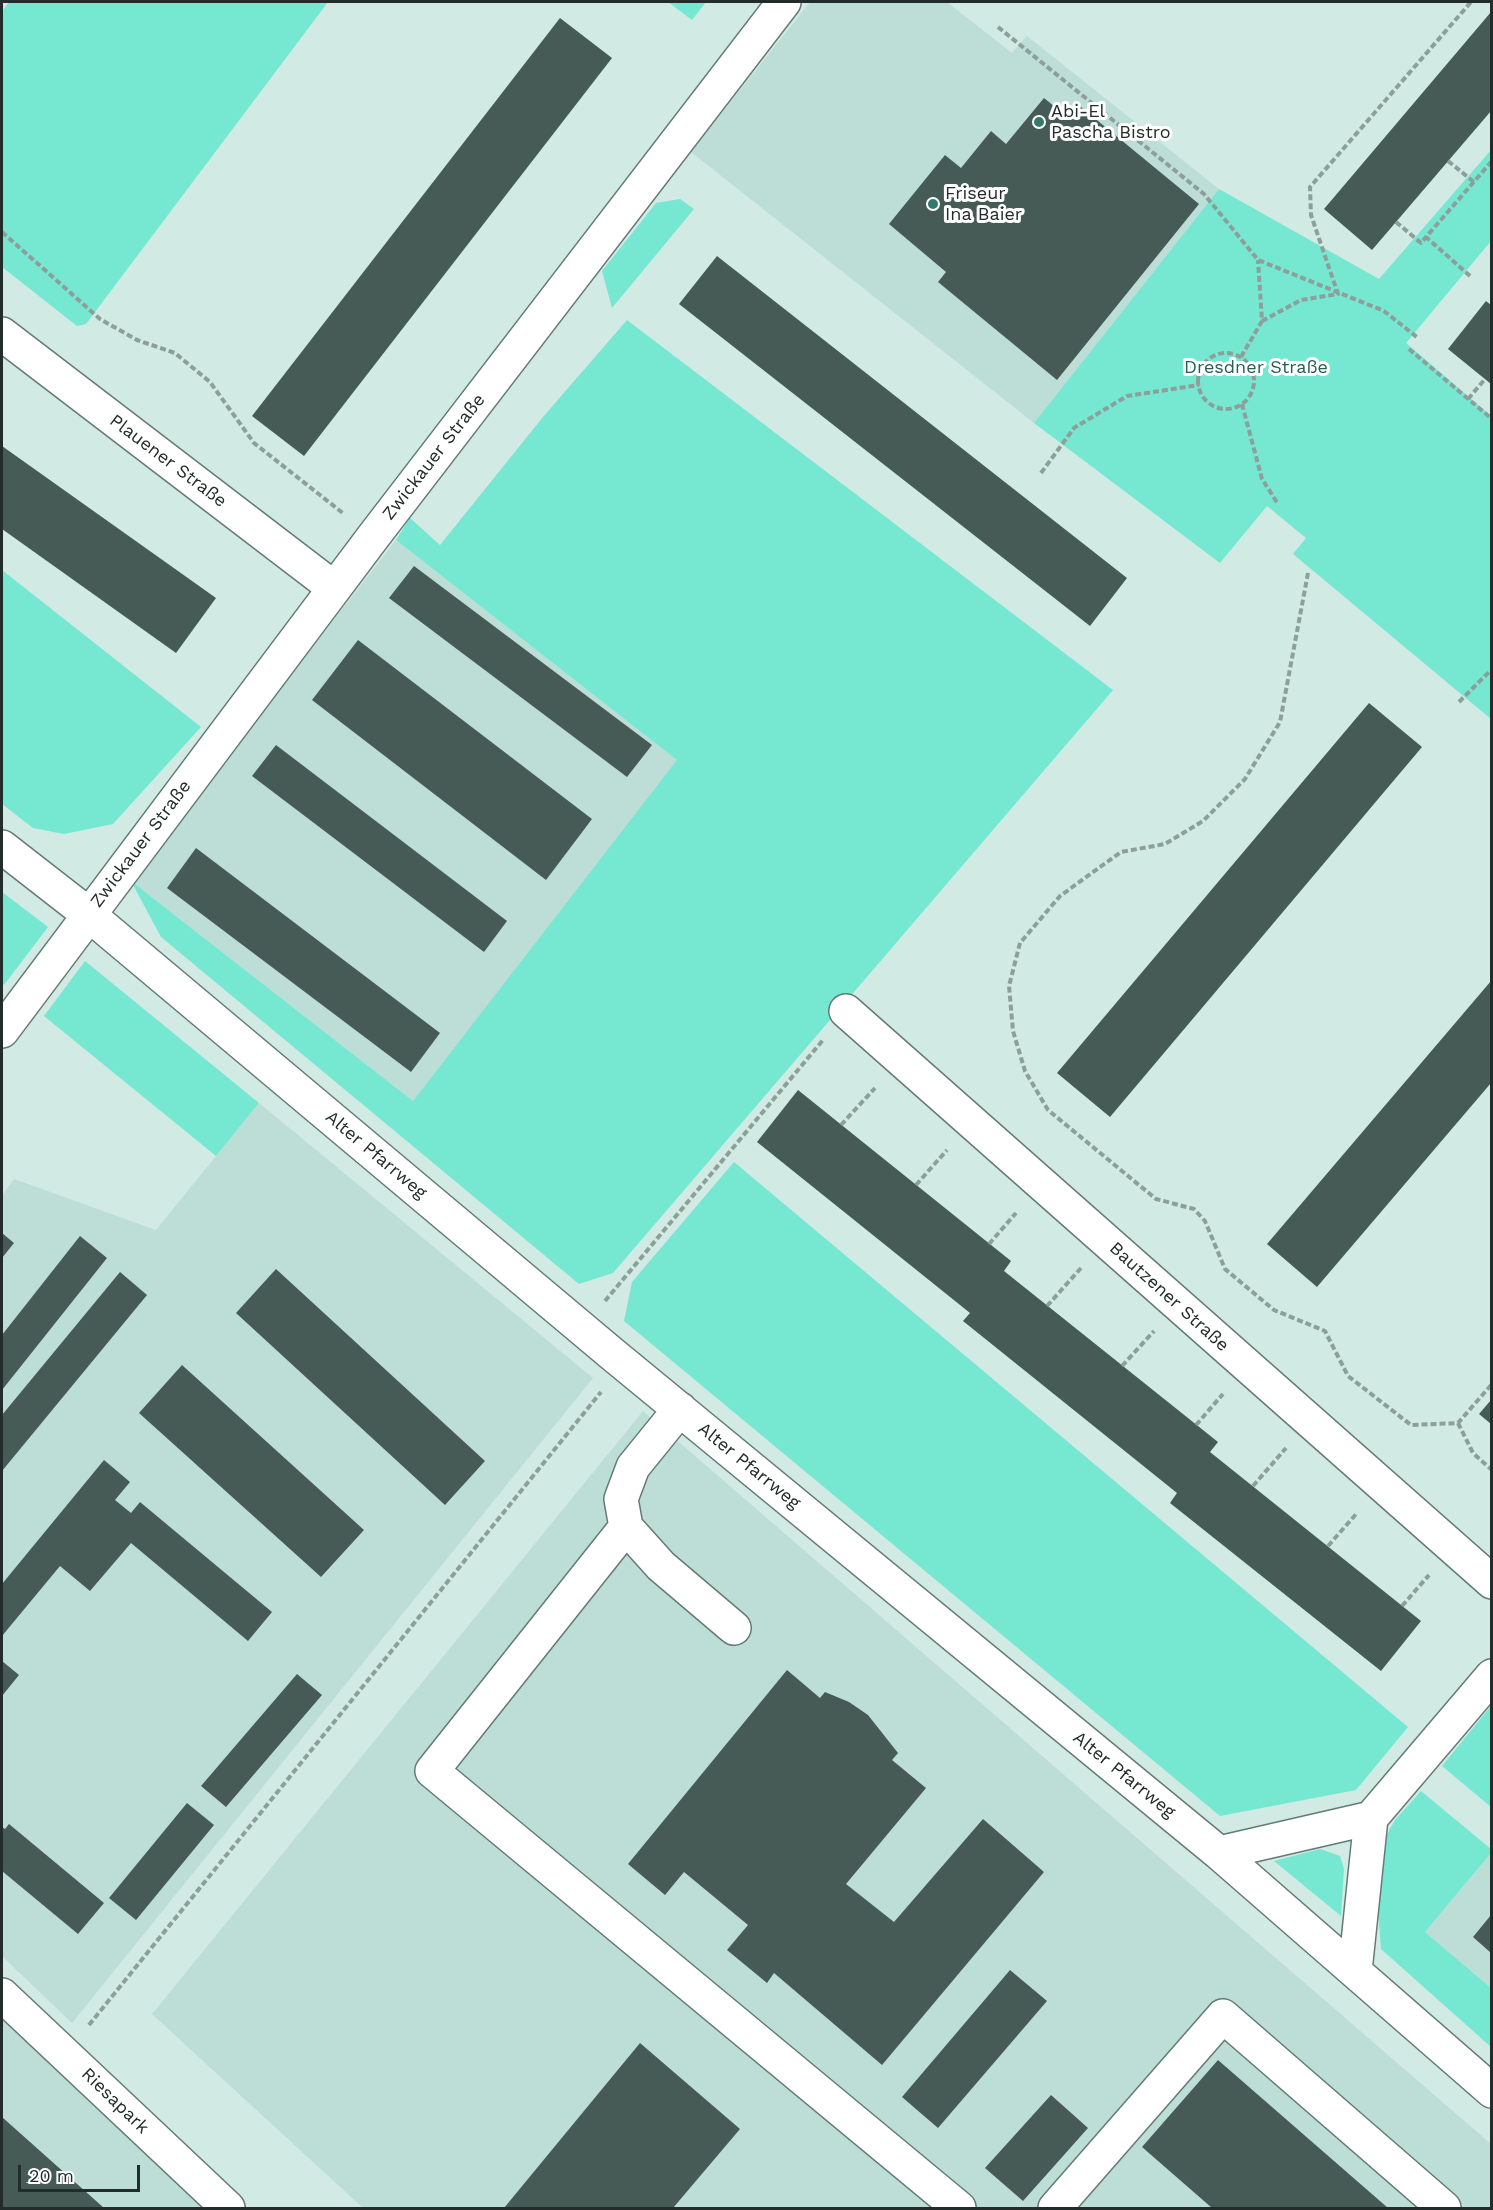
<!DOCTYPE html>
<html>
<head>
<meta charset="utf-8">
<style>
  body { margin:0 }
  #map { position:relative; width:1493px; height:2210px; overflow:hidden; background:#d1eae3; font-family:"Work Sans",sans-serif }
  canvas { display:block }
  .frame { position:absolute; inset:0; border:3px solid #222c2a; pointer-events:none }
  .scale { position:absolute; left:18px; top:2165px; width:122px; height:27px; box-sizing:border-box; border:3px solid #222c2a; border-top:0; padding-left:8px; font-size:18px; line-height:21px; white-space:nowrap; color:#222c2a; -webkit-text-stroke:4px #fff; paint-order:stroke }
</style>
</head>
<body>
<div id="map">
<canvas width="1493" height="2210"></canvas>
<div class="frame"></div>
<div class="scale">20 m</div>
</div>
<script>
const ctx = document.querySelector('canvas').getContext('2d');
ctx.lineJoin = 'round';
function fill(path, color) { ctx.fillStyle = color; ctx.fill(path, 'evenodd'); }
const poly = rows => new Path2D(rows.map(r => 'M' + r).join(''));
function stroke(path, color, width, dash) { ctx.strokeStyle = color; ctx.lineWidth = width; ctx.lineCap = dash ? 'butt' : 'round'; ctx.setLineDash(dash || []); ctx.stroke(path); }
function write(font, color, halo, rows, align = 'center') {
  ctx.font = font + ' "Work Sans",sans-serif'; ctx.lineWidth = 6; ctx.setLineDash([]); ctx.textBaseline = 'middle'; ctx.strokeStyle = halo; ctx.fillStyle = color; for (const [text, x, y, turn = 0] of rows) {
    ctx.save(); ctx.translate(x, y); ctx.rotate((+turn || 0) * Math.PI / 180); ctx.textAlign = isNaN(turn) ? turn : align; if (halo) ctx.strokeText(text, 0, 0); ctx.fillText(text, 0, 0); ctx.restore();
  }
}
const built = poly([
  [810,2,947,2,1012,53,1027,36,1219,189,1034,423,691,152],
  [396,540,678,760,413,1101,131,881],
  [259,1103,593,1378,72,2023,2,1956,2,1195,14,1179,156,1230],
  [643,1411,1491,2144,1491,2208,363,2208,152,2014],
  [1491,1853,1491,1988,1425,1932],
  [2,2014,202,2208,2,2208]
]);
const green = poly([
  [9,2,328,2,86,324,77,326,2,267,2,11],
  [668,2,706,2,692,20],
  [1491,150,1491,241,1406,343,1491,416,1491,719,1293,554,1306,538,1267,506,1220,563,1034,423,1219,189,1379,279],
  [680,199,694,209,612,308,602,271,656,203],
  [627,320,1113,690,613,1273,579,1284,161,937,131,881,413,1101,677,760,396,540,410,518,440,545,543,417],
  [2,570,201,727,113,824,64,834,33,828,2,804],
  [2,892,48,927,4,985,2,982],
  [85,961,259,1103,216,1156,44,1016],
  [734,1162,1408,1727,1356,1790,1220,1816,624,1321,632,1282],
  [1491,1706,1491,1807,1442,1766],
  [1421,1791,1491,1849,1491,1853,1425,1932,1491,1988,1491,2047,1381,1949,1377,1897,1385,1838,1395,1820],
  [1320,1849,1340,1856,1344,1869,1341,1916,1274,1861]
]);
const building = poly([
  [1491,12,1491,111,1372,250,1324,209],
  [560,18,612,58,304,456,252,416],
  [1044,98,1071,120,1081,107,1199,204,1057,380,938,282,946,272,889,224,945,155,961,168,991,131,1006,144],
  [717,256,1127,578,1090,626,679,304],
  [1486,301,1491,305,1491,384,1448,349],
  [2,446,216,598,176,653,2,529],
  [414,566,652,745,627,777,389,598],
  [358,640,592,819,546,880,312,700],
  [1369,703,1422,747,1110,1117,1057,1073],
  [276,745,507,921,484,952,252,776],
  [196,848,440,1033,411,1072,167,888],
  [1491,981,1491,1083,1317,1287,1267,1244],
  [798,1090,1011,1261,1004,1271,1218,1442,1210,1452,1421,1621,1381,1671,1170,1503,1177,1493,963,1321,970,1313,757,1142],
  [2,1233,14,1243,2,1258],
  [80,1236,107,1258,2,1390,2,1335],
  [276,1269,485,1461,445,1505,236,1313],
  [120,1272,147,1295,2,1471,2,1415],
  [182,1365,364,1530,321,1577,139,1413],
  [1491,1400,1491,1424,1479,1414],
  [104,1460,130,1482,115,1500,131,1513,140,1502,272,1612,248,1641,131,1543,90,1591,60,1566,2,1636,2,1584],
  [2,1661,19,1675,2,1696],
  [787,1670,820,1698,825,1692,849,1702,868,1715,898,1753,892,1760,926,1788,846,1884,894,1922,983,1819,1044,1872,882,2065,774,1973,767,1983,727,1950,748,1925,684,1872,665,1895,628,1864],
  [297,1674,322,1695,226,1807,201,1786],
  [187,1803,214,1825,136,1920,109,1898],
  [9,1824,104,1903,78,1934,2,1871,2,1827,5,1829],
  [1491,1915,1491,1953,1473,1937],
  [1010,1970,1047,2001,938,2128,902,2097],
  [640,2043,740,2129,673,2208,504,2208],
  [1218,2060,1388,2208,1212,2208,1142,2147],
  [1051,2095,1088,2128,1023,2201,985,2168],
  [2,2117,104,2208,2,2208]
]);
const path = poly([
  [998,27,1204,194,1258,260,1384,311,1418,338],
  [1448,161,1474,182],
  [1396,222,1421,243,1426,237],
  [2,232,100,319,137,340,175,353,210,382,254,443,344,514],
  [1470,276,1426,237,1492,161],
  [1262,321,1301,300,1338,294,1311,215,1310,187,1471,2],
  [1409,349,1492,419],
  '1198 381a28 28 0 1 1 56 0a28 28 0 1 1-56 0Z',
  [1241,357,1262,321,1258,260],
  [1468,399,1485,379],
  [1242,404,1262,479,1278,504],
  [1041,473,1074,428,1127,396,1199,385],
  [1308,573,1280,722,1245,779,1203,821,1165,844,1121,852,1060,896,1020,943,1009,986,1013,1031,1025,1071,1048,1110,1156,1199,1194,1209,1205,1221,1225,1269,1274,1310,1325,1331,1348,1376,1411,1425,1458,1423,1492,1384],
  [1459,702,1492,669],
  [841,1125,875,1088],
  [916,1185,947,1150],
  [989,1244,1016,1213],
  [605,1301,823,1040],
  [1047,1306,1081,1268],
  [1122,1366,1154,1331],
  [1458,1423,1473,1453,1492,1470],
  [1196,1425,1223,1394],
  [1253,1486,1286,1448],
  [1328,1546,1357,1513],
  [1402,1606,1429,1575],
  [89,2025,601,1392]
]);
const minor = poly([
  [2,334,334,588],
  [2,847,88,914,611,1353,1219,1853,1492,2091],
  [846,1011,1492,1582],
  [2,1031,373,537,784,2],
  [680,1409,633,1467,621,1499,626,1527,661,1566,734,1628],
  [626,1527,432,1771,959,2208],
  [1219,1853,1371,1818],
  [1355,1971,1371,1818,1492,1676],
  [2,1995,228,2208],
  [1055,2208,1223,2016,1444,2208]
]);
const markers = [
  [1039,122,6,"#35796c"],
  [933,204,6,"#35796c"]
];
const poiNames = [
  ["Abi-El",1051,112],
  ["Pascha Bistro",1051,133],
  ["Friseur",945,194],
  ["Ina Baier",945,215]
];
const parkNames = [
  ["Dresdner Straße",1256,368]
];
const streetNames = [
  ["Zwickauer Straße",434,457,-52],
  ["Plauener Straße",168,461,37],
  ["Zwickauer Straße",141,844,-53],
  ["Alter Pfarrweg",376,1155,40],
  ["Bautzener Straße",1169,1297,42],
  ["Alter Pfarrweg",749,1466,39],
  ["Alter Pfarrweg",1124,1775,39],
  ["Riesapark",115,2101,44]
];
fill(built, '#bdded6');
fill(green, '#76e7d1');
fill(building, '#465b56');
stroke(minor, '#647a75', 36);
stroke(path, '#8c9f9a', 4, [6, 3]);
stroke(minor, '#fff', 33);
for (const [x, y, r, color] of markers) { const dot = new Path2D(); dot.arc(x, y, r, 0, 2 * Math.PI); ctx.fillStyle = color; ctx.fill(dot); stroke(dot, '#fff', 2); }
write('18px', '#222c2a', '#fff', poiNames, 'left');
write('18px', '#265f55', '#fff', parkNames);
write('18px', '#222c2a', '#fff', streetNames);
</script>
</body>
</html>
